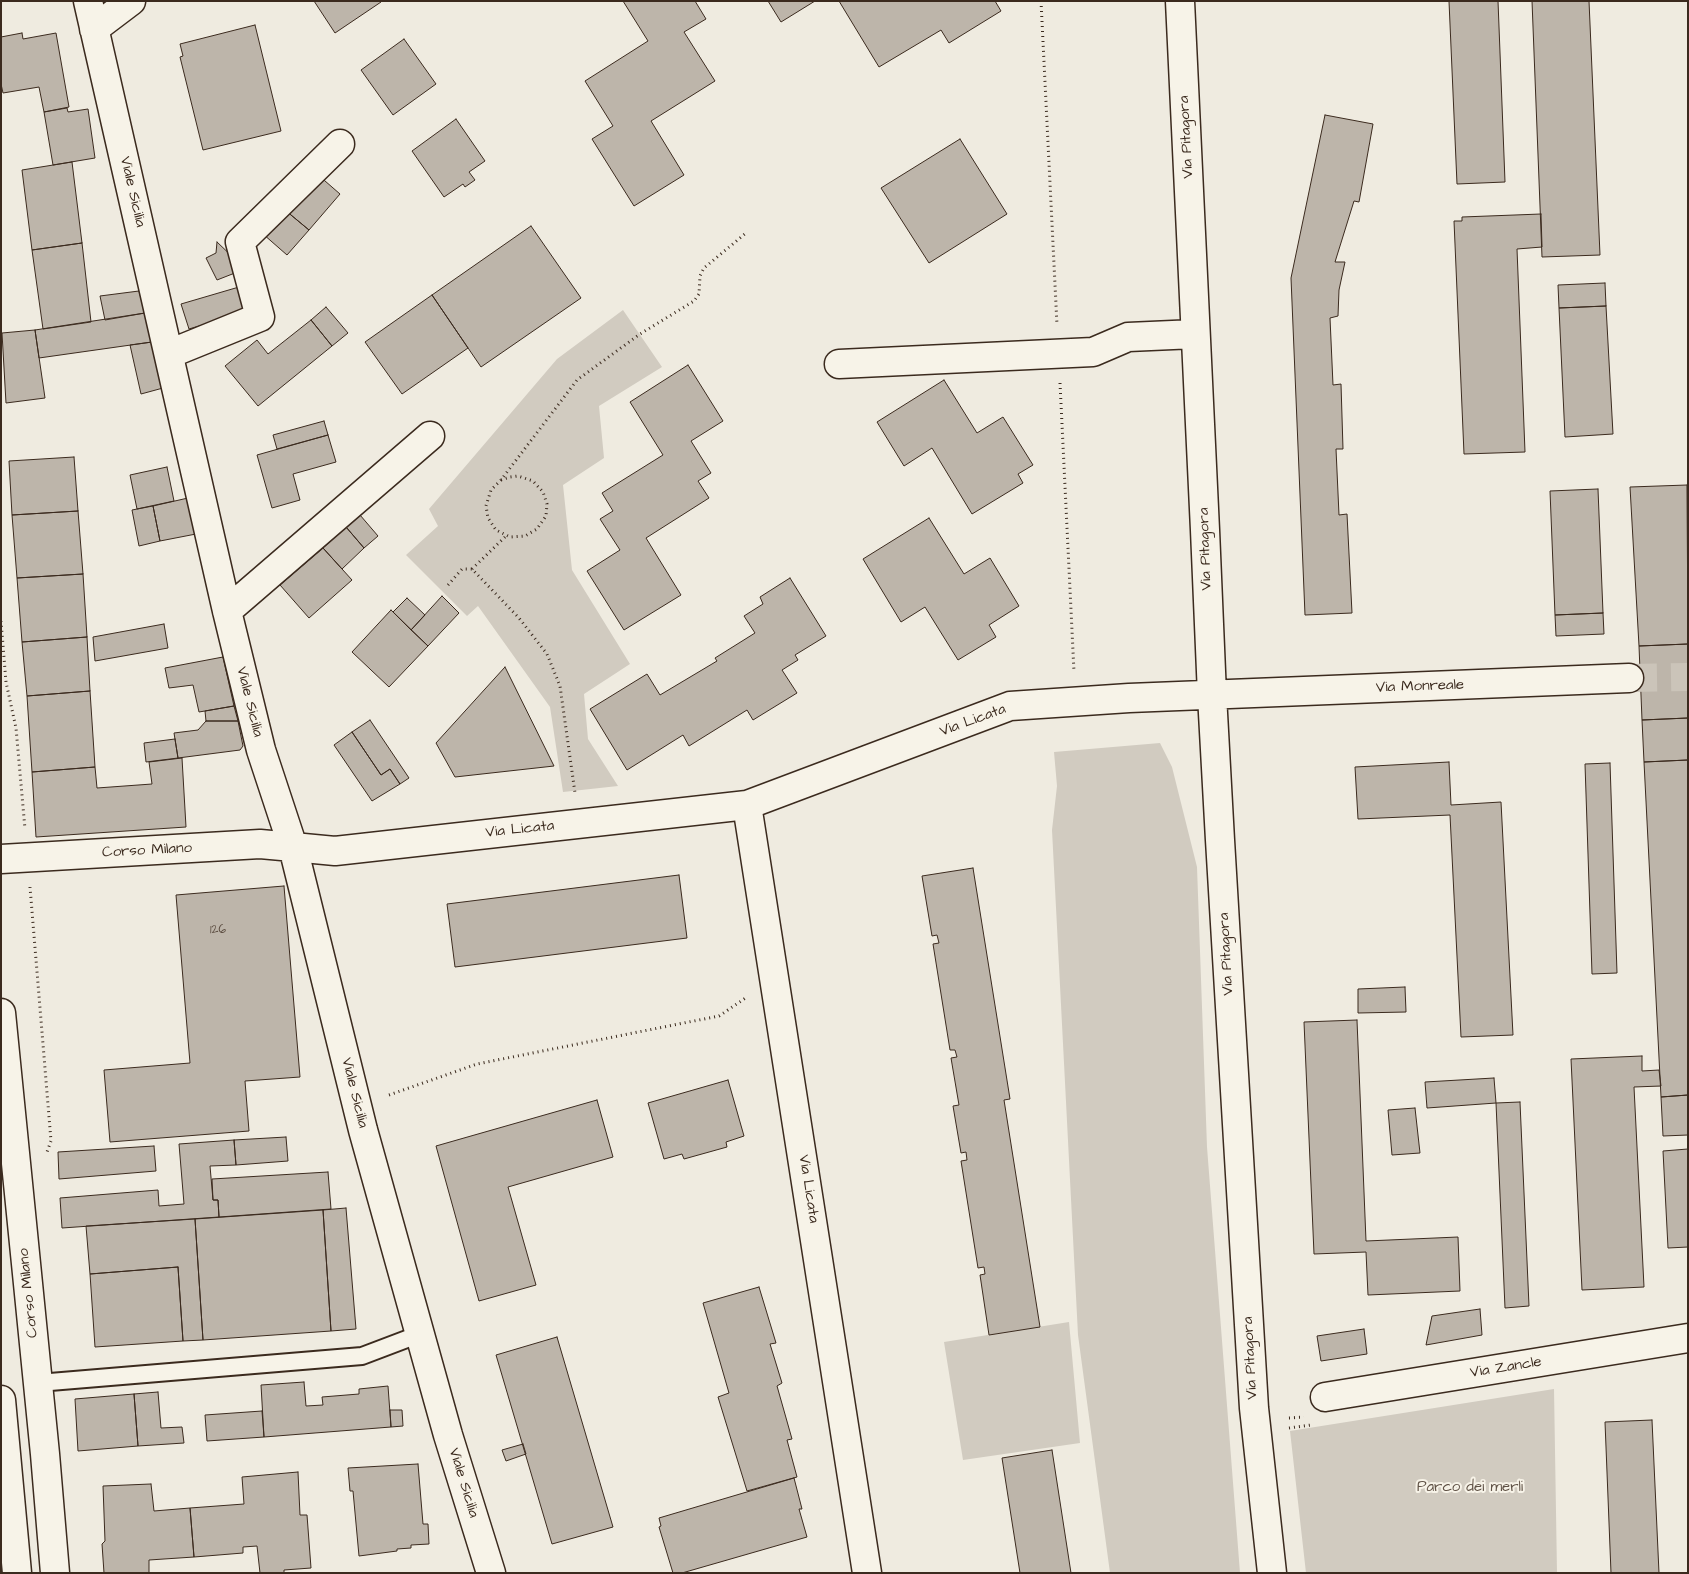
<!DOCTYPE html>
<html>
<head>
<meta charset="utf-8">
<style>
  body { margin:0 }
  #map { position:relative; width:1689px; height:1574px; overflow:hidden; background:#efebe0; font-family:"Architects Daughter",sans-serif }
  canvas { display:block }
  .frame { position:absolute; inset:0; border:2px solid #3b2a1e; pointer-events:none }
</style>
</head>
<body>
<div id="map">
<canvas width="1689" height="1574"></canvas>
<div class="frame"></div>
</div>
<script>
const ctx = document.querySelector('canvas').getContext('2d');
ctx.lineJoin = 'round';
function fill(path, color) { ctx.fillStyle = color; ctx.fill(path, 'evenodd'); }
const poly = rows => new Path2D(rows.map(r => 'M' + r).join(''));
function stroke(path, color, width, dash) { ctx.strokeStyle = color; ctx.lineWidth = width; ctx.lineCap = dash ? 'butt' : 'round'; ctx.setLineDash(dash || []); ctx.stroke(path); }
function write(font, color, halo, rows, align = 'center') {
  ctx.font = font + ' "Architects Daughter",sans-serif'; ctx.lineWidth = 4; ctx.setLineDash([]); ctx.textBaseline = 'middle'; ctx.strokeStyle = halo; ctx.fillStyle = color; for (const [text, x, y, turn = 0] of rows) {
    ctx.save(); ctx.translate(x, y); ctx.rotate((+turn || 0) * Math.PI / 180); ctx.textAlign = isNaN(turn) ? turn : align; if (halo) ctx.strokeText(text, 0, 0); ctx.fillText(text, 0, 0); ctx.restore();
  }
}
const green = poly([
  [623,310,662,367,599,406,604,458,563,485,572,570,630,664,584,694,588,739,618,786,563,792,550,707,478,606,467,616,406,555,438,526,429,509,557,359],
  [1160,743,1172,767,1197,867,1207,1147,1240,1573,1110,1573,1078,1335,1052,830,1057,786,1054,752],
  [1069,1322,1080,1443,963,1460,944,1342],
  [1554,1389,1557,1573,1306,1573,1290,1431]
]);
const building = poly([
  [314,1,380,1,381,2,335,33,314,1],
  [623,1,695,1,706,19,684,32,715,81,651,121,684,175,634,206,592,139,613,126,585,81,648,41,623,1],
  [768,1,815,1,781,22,768,1],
  [839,1,995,1,1001,11,949,43,941,30,879,67,839,1],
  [1449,1,1498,1,1505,182,1457,184,1449,1],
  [1532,1,1589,1,1600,255,1542,257,1532,1],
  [255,25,281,131,203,150,180,57,183,56,180,44,255,25],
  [22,33,23,39,56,33,69,107,44,112,39,87,3,93,1,84,1,37,22,33],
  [404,39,436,84,393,115,361,70,404,39],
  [67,108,68,112,88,109,95,158,53,165,44,112,67,108],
  [1325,115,1373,124,1359,202,1354,201,1335,262,1345,262,1339,290,1338,316,1330,318,1333,385,1341,384,1343,449,1336,449,1339,515,1347,514,1352,613,1305,615,1291,278,1325,115],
  [456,119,485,161,469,172,475,180,465,187,463,184,444,197,412,151,456,119],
  [960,139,1007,214,929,263,881,188,960,139],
  [72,162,82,243,32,250,22,170,72,162],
  [317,174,340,194,309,230,285,210,317,174],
  [285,210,309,230,287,255,263,234,285,210],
  [1541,214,1542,247,1517,249,1525,452,1464,454,1454,221,1462,221,1462,217,1541,214],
  [531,226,581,298,481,367,432,295,531,226],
  [217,242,237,261,240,271,217,280,206,258,216,253,217,242],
  [82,243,91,322,43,329,32,250,82,243],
  [1605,283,1606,306,1559,308,1558,285,1605,283],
  [239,287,246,312,189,329,181,304,239,287],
  [139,291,145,313,105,320,100,296,139,291],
  [432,295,468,348,402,394,365,342,432,295],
  [1606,306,1613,434,1565,437,1559,308,1606,306],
  [326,307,348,333,332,346,311,320,326,307],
  [145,313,152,342,39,358,35,330,145,313],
  [311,320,332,346,258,406,225,366,257,340,268,354,311,320],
  [35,330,45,398,6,403,2,333,35,330],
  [152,342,163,388,141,394,130,345,152,342],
  [688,365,723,421,691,441,711,473,698,481,709,498,646,538,681,595,624,630,587,571,620,550,600,519,613,511,602,493,663,455,630,402,688,365],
  [944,380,977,433,1003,417,1033,465,1018,474,1023,483,972,514,932,448,904,466,877,422,944,380],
  [324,421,328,435,277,449,273,435,324,421],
  [328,435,336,462,293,474,300,500,272,508,257,455,328,435],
  [74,457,78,511,12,515,9,461,74,457],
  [167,467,174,501,137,509,130,475,167,467],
  [1687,485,1688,644,1639,646,1630,487,1687,485],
  [1598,489,1603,613,1555,615,1550,491,1598,489],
  [188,498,196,534,160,541,153,506,188,498],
  [153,506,160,541,139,546,132,510,153,506],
  [78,511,83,574,17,578,12,515,78,511],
  [360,515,378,536,364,548,346,527,360,515],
  [929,518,964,574,990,558,1019,606,989,625,996,637,958,660,925,607,901,622,863,559,929,518],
  [346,527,364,548,342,569,323,548,346,527],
  [323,548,352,580,309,618,280,585,323,548],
  [83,574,87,637,22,642,17,578,83,574],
  [790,578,826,636,795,655,798,660,782,670,797,693,753,720,747,710,689,746,683,735,627,770,590,709,647,674,660,695,717,661,715,658,755,633,744,616,763,604,760,597,790,578],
  [442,596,459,613,428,646,411,630,442,596],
  [407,598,425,615,411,630,393,612,407,598],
  [391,610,428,646,389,687,352,652,391,610],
  [1603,613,1604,634,1556,636,1555,615,1603,613],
  [164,624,168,648,95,661,93,637,164,624],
  [87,637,90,691,27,696,22,642,87,637],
  [1688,644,1688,718,1642,720,1639,646,1688,644],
  [223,657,234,706,199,712,193,685,169,688,165,668,223,657],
  [505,667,554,766,455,777,436,743,505,667],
  [90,691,95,767,32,772,27,696,90,691],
  [234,706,238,721,206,721,205,711,234,706],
  [1688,718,1688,760,1644,762,1642,720,1688,718],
  [370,720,409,778,400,784,390,769,381,775,352,732,370,720],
  [206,721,238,721,243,746,240,750,178,758,174,733,198,730,206,721],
  [352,732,381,775,390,769,400,784,372,801,334,745,352,732],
  [175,739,178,758,146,762,144,743,175,739],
  [182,758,186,827,36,837,32,772,95,767,97,788,152,784,149,762,182,758],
  [1688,760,1688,1095,1661,1097,1644,762,1688,760],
  [1449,762,1451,805,1501,802,1513,1035,1461,1037,1450,815,1358,819,1355,767,1449,762],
  [1610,763,1617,973,1592,974,1585,764,1610,763],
  [973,868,1010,1099,1004,1100,1040,1327,989,1335,980,1275,985,1274,984,1267,978,1268,961,1161,967,1160,966,1152,961,1153,953,1106,959,1105,951,1058,957,1057,955,1050,950,1050,933,944,939,943,937,935,932,936,922,876,973,868],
  [679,875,687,938,455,967,447,904,679,875],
  [284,886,300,1077,245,1081,249,1131,110,1142,104,1070,190,1063,176,895,284,886],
  [1405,987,1406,1012,1358,1013,1358,989,1405,987],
  [1357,1020,1366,1241,1458,1237,1460,1291,1368,1295,1366,1252,1314,1254,1304,1022,1357,1020],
  [1642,1056,1642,1071,1659,1070,1661,1086,1634,1087,1644,1287,1582,1290,1571,1059,1642,1056],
  [1494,1078,1496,1103,1427,1108,1425,1082,1494,1078],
  [728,1080,744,1136,726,1142,727,1147,684,1159,682,1154,664,1159,648,1103,728,1080],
  [1688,1095,1688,1135,1663,1136,1661,1097,1688,1095],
  [597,1100,613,1157,508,1187,536,1285,479,1301,436,1146,597,1100],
  [1520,1102,1529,1306,1505,1308,1496,1103,1520,1102],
  [1415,1108,1420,1153,1392,1155,1388,1110,1415,1108],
  [286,1137,288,1161,236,1165,234,1140,286,1137],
  [234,1140,236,1165,210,1166,213,1200,218,1200,219,1217,62,1228,60,1198,158,1190,159,1206,184,1204,179,1144,234,1140],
  [154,1146,156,1171,59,1179,58,1152,154,1146],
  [1688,1149,1688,1247,1668,1248,1663,1151,1688,1149],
  [328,1172,331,1209,219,1217,218,1200,213,1200,212,1179,328,1172],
  [346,1208,356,1329,331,1331,323,1210,346,1208],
  [323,1210,331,1331,203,1340,195,1219,323,1210],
  [195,1219,203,1340,183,1341,178,1267,90,1274,86,1226,195,1219],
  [178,1267,183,1341,95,1347,90,1274,178,1267],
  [759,1287,776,1343,770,1344,782,1383,777,1386,792,1439,787,1440,797,1477,747,1491,718,1397,729,1393,703,1303,759,1287],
  [1480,1309,1482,1335,1426,1345,1432,1316,1480,1309],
  [1364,1329,1367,1354,1321,1361,1317,1336,1364,1329],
  [557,1337,613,1527,552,1544,496,1355,557,1337],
  [304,1382,306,1406,323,1405,322,1397,359,1394,359,1389,388,1386,391,1427,264,1437,261,1385,304,1382],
  [158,1392,161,1428,182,1427,184,1443,138,1446,134,1394,158,1392],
  [134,1394,138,1446,78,1451,75,1399,134,1394],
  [390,1410,402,1410,403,1426,391,1427,390,1410],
  [262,1411,264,1437,207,1441,205,1415,262,1411],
  [1652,1420,1659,1573,1611,1573,1605,1422,1652,1420],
  [523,1444,526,1454,506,1461,502,1450,523,1444],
  [1052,1450,1071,1573,1020,1573,1002,1458,1052,1450],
  [418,1464,423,1524,428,1524,429,1544,411,1545,411,1548,397,1549,397,1551,359,1556,353,1491,350,1491,348,1468,418,1464],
  [298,1472,300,1515,307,1515,311,1568,284,1570,284,1573,260,1573,257,1546,243,1547,243,1553,194,1557,190,1508,244,1504,242,1477,298,1472],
  [794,1478,802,1509,799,1509,807,1537,682,1573,673,1573,659,1527,661,1526,659,1518,794,1478],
  [151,1484,154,1511,190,1508,194,1557,149,1560,149,1573,104,1573,102,1544,105,1541,103,1486,151,1484]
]);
const streetTunnel = poly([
  [1629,678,1688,677]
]);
const path = poly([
  [1041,1,1057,325],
  [1060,383,1074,672],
  [501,480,510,477,518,476,533,481,543,492,547,504,546,516,537,529,525,536,510,537,496,530,488,518,486,506,491,490,501,480,577,380,640,334,694,301,699,294,700,276,704,268,746,233],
  [472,569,506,536],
  [448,585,462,569,472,569,519,618,547,654,560,686,575,793],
  [1,621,6,682,16,728,25,829],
  [30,887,51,1141,47,1152],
  [389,1095,477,1064,719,1016,747,997],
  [1289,1418,1304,1417],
  [1289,1428,1311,1425]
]);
const lane = poly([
  [38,1383,362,1356,420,1334]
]);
const street = poly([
  [88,1,227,611,261,750,293,847,335,851,747,805,1010,706,1129,698,1629,678],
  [1180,1,1205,530,1212,695,1220,840,1254,1408,1272,1573],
  [94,29,131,1],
  [169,354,260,317,240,242,340,144],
  [839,364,1093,352,1128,337,1195,334],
  [227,611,430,436],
  [747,805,867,1573],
  [1325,1397,1688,1338]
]);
const secondary = poly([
  [1,859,260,844,293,847,363,1130,448,1435,491,1573]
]);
const primary = poly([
  [1,1013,45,1454,55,1573],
  [1,1400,17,1573]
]);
const numberNames = [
  ["126",218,930]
];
const streetNames = [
  ["Via Pitagora",1187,137,-93],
  ["Viale Sicilia",132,192,77],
  ["Via Pitagora",1206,549,-92],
  ["Via Monreale",1420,687,-2],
  ["Viale Sicilia",249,702,76],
  ["Via Licata",973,721,-20],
  ["Via Licata",520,830,-6],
  ["Corso Milano",147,851,-3],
  ["Via Pitagora",1227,954,-93],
  ["Viale Sicilia",354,1093,76],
  ["Via Licata",808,1189,81],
  ["Corso Milano",29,1293,-96],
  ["Via Pitagora",1251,1358,-93],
  ["Via Zancle",1506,1368,-9],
  ["Viale Sicilia",463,1483,73]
];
const parkNames = [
  ["Parco dei merli",1470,1488]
];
fill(green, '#d1cbc0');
fill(building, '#bdb5aa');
stroke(building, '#3b2a1e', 1);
stroke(streetTunnel, '#cbc4b9', 28, [28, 14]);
stroke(lane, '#3b2a1e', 20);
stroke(street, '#3b2a1e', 31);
stroke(secondary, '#3b2a1e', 31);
stroke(primary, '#3b2a1e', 31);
stroke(path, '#3b2a1e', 3, [1, 4]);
stroke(lane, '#f7f3e8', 16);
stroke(street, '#f7f3e8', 28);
stroke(secondary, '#f7f3e8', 28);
stroke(primary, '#f7f3e8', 28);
write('12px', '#5c4d41', null, numberNames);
write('15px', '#3b2a1e', '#f7f3e8', streetNames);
write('15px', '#605246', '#f7f3e8', parkNames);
</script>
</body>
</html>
